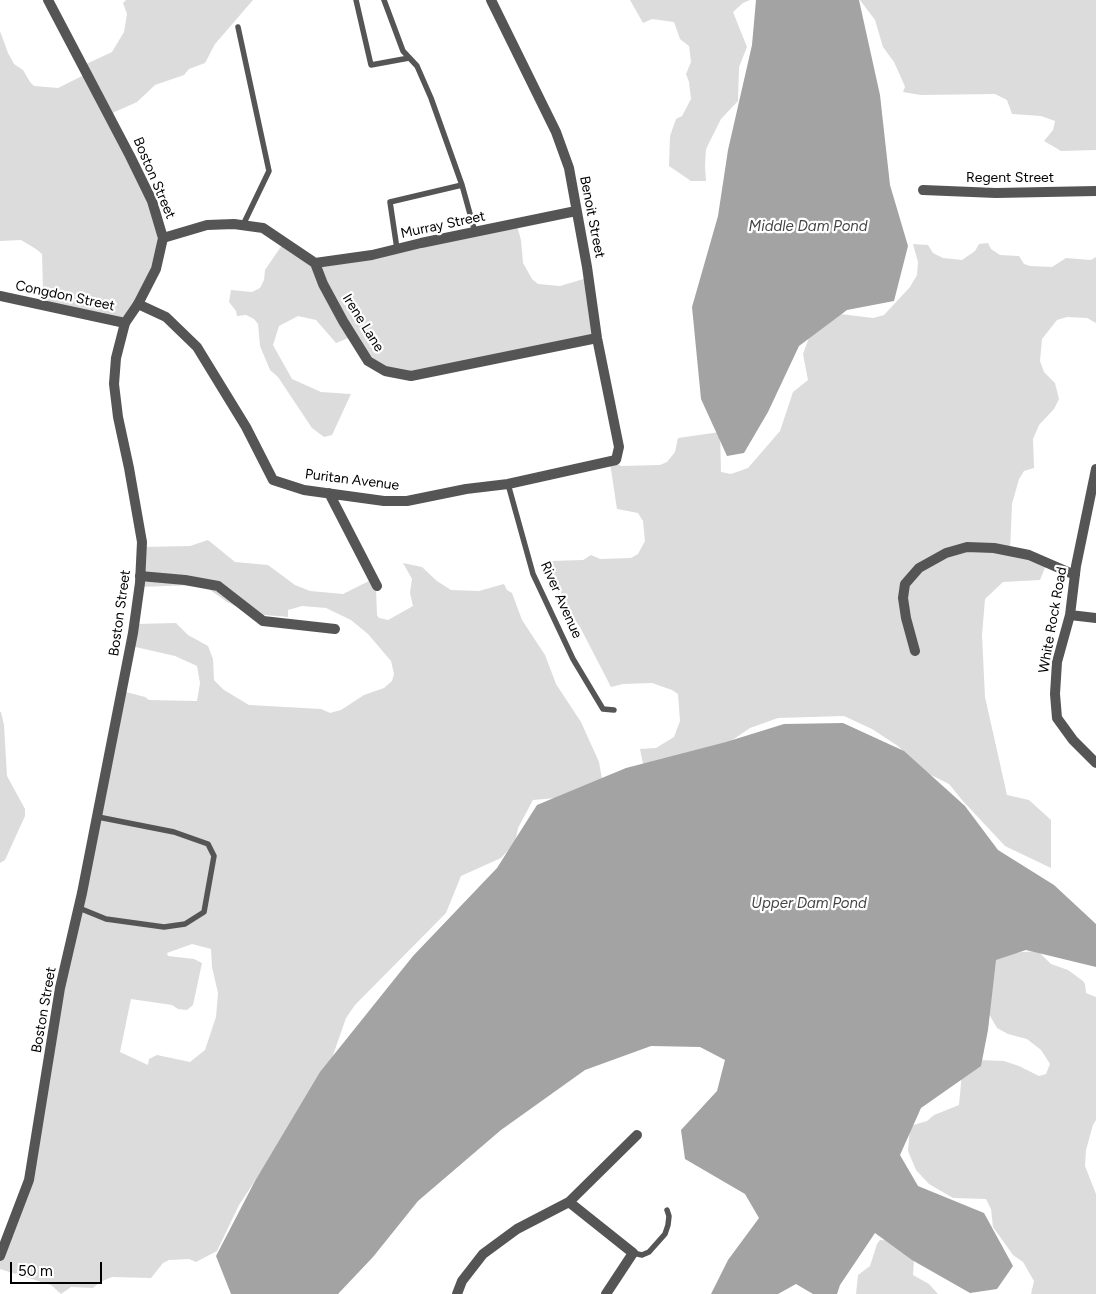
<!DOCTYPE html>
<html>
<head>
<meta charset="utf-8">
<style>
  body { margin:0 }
  #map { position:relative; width:1096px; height:1294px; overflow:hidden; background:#fff; font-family:Figtree,sans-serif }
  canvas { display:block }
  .scale { position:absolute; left:10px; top:1262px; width:92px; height:22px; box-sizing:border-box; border:2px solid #000; border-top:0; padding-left:6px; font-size:15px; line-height:18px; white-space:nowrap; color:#000; -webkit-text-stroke:4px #fff; paint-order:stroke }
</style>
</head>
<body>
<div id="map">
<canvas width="1096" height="1294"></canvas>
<div class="scale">50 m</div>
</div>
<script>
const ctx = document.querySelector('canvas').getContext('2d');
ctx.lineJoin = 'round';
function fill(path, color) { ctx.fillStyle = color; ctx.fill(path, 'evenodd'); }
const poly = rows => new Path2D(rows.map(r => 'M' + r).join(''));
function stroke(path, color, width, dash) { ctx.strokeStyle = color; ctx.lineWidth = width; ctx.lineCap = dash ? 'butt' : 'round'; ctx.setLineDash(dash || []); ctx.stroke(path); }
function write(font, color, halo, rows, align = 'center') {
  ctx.font = font + ' Figtree,sans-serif'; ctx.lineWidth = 4.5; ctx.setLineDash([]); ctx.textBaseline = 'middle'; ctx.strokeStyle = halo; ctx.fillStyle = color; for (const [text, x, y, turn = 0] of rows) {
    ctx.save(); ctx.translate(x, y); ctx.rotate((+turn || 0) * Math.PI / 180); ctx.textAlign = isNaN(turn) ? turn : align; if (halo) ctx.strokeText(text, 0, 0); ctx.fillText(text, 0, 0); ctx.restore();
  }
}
const green = poly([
  [126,0,253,0,215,44,205,63,189,69,184,75,155,85,137,102,108,115,151,200,161,248,128,320,40,304,43,290,42,254,36,249,21,240,0,241,0,31,8,53,14,64,23,70,30,82,34,86,58,88,84,75,84,65,112,52,124,32,127,14,123,3],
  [630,0,750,0,743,3,733,12,747,47,739,67,738,101,721,119,706,149,705,166,706,181,691,181,669,166,670,136,676,119,682,116,691,99,689,82,686,74,691,62,689,46,680,39,674,22,652,19,643,23],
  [860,0,1096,0,1096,150,1061,151,1044,141,1053,130,1055,121,1041,116,1012,114,1007,100,995,94,921,95,903,92,905,87,903,82,894,62,883,47,875,20],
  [517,226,521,240,523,263,532,279,538,284,560,286,587,278,595,339,425,374,384,371,351,337,336,343,316,320,298,316,279,326,273,345,292,379,321,392,351,394,332,435,324,437,312,428,278,377,270,370,260,346,258,324,254,319,246,315,237,316,236,311,229,302,231,290,252,292,260,288,264,280,265,270,282,245,316,265],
  [988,243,991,249,1000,255,1019,256,1024,264,1030,266,1052,267,1066,258,1091,260,1096,257,1096,323,1087,318,1067,317,1057,320,1042,339,1040,361,1044,372,1055,383,1059,399,1054,409,1039,425,1033,439,1034,468,1024,471,1019,479,1012,504,1010,551,1046,565,1040,580,1003,582,985,599,982,635,985,697,1007,795,1029,800,1051,820,1051,868,1005,846,962,800,949,784,923,771,898,746,872,729,844,716,778,718,750,728,712,754,644,769,640,749,656,748,674,737,680,721,678,694,672,690,652,683,623,684,611,687,580,627,568,611,549,562,550,561,583,560,591,555,600,559,631,558,638,554,645,541,643,521,638,513,617,509,610,463,616,463,621,466,660,465,667,462,675,452,678,438,720,432,721,472,731,474,748,468,780,431,793,392,808,380,803,354,817,316,832,313,873,318,884,315,910,287,917,275,918,262,913,244,928,245,933,253,943,258,962,260,975,251,979,244],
  [208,540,235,562,268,565,295,585,310,591,343,594,371,580,376,587,377,615,379,618,388,620,413,606,410,593,412,579,403,563,422,567,437,581,451,590,479,591,504,584,507,590,512,593,522,620,545,655,556,684,581,722,599,762,603,785,579,796,533,800,518,828,515,843,501,858,461,876,446,913,355,1005,346,1018,331,1061,319,1084,239,1205,217,1251,196,1262,189,1259,169,1260,163,1263,151,1278,112,1277,100,1282,93,1288,71,1287,61,1294,51,1285,0,1269,0,1255,29,1182,41,1108,122,691,145,697,149,700,197,701,200,683,197,666,175,656,131,646,136,624,176,623,188,635,208,646,213,659,214,680,224,690,249,705,321,709,330,713,341,710,364,695,384,688,392,681,394,674,391,661,368,634,351,620,326,608,302,606,288,610,288,617,253,614,227,602,206,587,196,585,139,587,142,547,190,546],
  [192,944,211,949,212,967,218,993,216,1017,205,1050,190,1062,157,1055,149,1059,148,1065,120,1052,131,999,172,1005,178,1009,187,1010,193,1005,202,963,194,959,168,956,167,953],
  [0,712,1,712,4,725,7,776,25,809,25,816,5,860,0,863],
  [1038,951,1051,964,1068,970,1083,981,1085,984,1086,993,1096,997,1096,1120,1093,1125,1086,1150,1085,1166,1096,1194,1096,1294,1031,1294,1034,1281,1023,1262,1013,1255,993,1227,991,1209,986,1199,953,1198,929,1184,916,1170,908,1151,910,1126,927,1121,934,1115,959,1105,962,1073,978,1060,1004,1061,1019,1066,1039,1076,1046,1074,1050,1064,1041,1050,1027,1039,1008,1034,997,1028,989,1014,993,954],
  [880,1240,900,1241,914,1259,913,1275,929,1284,938,1294,856,1294,858,1275,870,1266,877,1244]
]);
const water = poly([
  [756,0,859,0,880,95,890,185,908,246,894,301,847,310,799,346,768,412,744,453,727,456,701,399,692,307,718,216,728,150,752,45],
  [843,723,904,751,965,806,998,850,1054,885,1096,924,1096,967,1026,950,996,960,988,1030,981,1066,921,1108,900,1155,918,1186,984,1213,1013,1266,997,1289,970,1293,912,1260,875,1233,840,1285,837,1294,813,1294,796,1284,778,1294,711,1294,728,1260,759,1218,745,1194,685,1159,681,1130,717,1091,725,1060,700,1047,651,1046,585,1070,501,1130,418,1201,373,1257,338,1294,231,1294,216,1256,255,1181,320,1072,413,956,497,868,537,805,626,768,726,742,784,724]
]);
const service = poly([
  [356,0,371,65,409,58],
  [384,0,403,51,417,66,431,98,462,185,390,202,397,249],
  [238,27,269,171,243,225],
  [462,185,475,232],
  [508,484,533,574,573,659,603,709,614,710],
  [79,908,106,919,164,927,185,924,204,912,214,856,208,844,174,832,98,817],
  [633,1253,642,1255,649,1252,665,1234,668,1225,669,1216,667,1210]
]);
const minor = poly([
  [923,190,996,193,1096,191],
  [163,238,207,225,234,224,263,228,315,263,323,284,343,321,368,361,385,371,411,376,597,338],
  [315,263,372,255,421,243,576,211],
  [0,296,125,323],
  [138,304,166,317,197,347,246,427,273,480,304,490,384,501,407,501,466,489,508,484,616,460,619,447,597,338,587,267,569,168,556,132,491,0],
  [1096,469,1076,566,1070,615,1057,662,1055,694,1057,718,1073,740,1096,763],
  [329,493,377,586],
  [140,576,185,580,218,586,263,621,335,629],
  [1070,615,1096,618],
  [915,651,906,618,903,598,905,584,919,568,946,553,967,547,994,548,1029,555,1075,575],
  [569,1202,637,1135],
  [457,1294,462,1281,483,1254,517,1229,569,1202,633,1253,606,1294]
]);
const tertiary = poly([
  [0,1256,29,1180,60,988,82,893,133,633,140,583,142,542,129,468,118,417,114,384,116,358,125,323,138,304,156,269,163,238,152,201,130,156,48,0]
]);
const streetNames = [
  ["Boston Street",154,178,67],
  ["Regent Street",1010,178],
  ["Benoit Street",592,217,79],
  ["Murray Street",443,225,-12],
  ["Congdon Street",65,296,12],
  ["Irene Lane",363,323,58],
  ["Puritan Avenue",352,480,7],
  ["River Avenue",561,600,66],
  ["Boston Street",120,613,-82],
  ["White Rock Road",1053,620,-80],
  ["Boston Street",44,1010,-80]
];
const waterNames = [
  ["Middle Dam Pond",808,227],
  ["Upper Dam Pond",809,904]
];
fill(green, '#dcdcdc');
fill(water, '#a3a3a3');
stroke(service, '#555', 5.5);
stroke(minor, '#555', 10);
stroke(tertiary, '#555', 10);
write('14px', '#000', '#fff', streetNames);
write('italic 15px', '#444', '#fff', waterNames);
</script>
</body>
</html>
